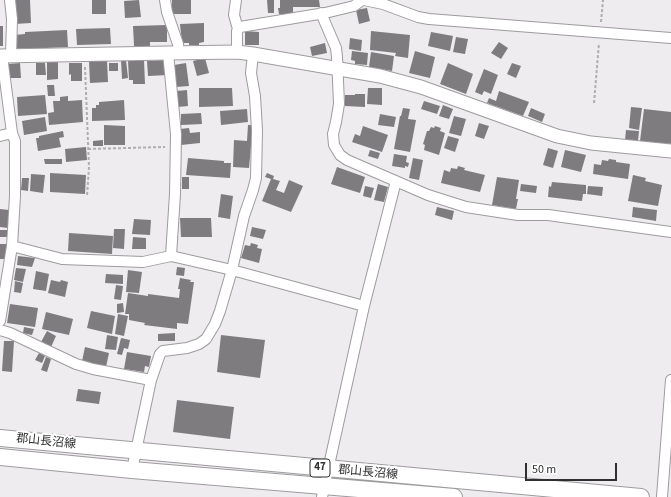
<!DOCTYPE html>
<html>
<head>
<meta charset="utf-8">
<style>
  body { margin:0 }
  #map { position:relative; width:671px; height:497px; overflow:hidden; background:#efecf0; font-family:"Source Sans 3",sans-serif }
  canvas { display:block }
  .scale { position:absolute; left:525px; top:463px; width:92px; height:18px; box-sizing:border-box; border:2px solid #2f2e30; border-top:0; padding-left:5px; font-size:12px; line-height:14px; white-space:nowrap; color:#2f2e30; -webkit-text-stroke:3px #fff; paint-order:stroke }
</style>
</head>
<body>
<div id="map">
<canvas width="671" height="497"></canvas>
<div class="scale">50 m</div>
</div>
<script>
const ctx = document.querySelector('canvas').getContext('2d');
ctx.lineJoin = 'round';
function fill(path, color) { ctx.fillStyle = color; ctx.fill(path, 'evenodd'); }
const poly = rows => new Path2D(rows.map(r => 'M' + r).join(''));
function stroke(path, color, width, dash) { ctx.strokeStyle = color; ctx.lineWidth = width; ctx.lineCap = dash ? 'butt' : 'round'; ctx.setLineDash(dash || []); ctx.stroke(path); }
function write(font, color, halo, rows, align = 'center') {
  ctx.font = font + ' "Source Sans 3","Noto Sans JP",sans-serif'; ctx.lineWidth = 4; ctx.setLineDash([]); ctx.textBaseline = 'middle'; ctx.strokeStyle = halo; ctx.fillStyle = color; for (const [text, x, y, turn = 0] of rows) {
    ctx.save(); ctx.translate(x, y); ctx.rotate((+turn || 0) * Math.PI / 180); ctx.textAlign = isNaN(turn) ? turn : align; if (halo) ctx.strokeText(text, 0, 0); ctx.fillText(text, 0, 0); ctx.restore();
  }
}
const building = poly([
  [14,0,30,0,31,23,15,24],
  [92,0,106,0,106,14,92,14],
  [139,0,141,17,125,18,124,1],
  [172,0,191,0,191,14,172,14],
  [267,0,274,0,274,13,268,13],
  [280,0,319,0,320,7,293,7,293,14,279,14,278,8,280,8],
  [367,8,370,21,359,24,356,10],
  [204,23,204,42,199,43,199,45,189,45,189,43,182,43,180,24],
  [167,25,167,42,150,42,150,46,134,46,133,26],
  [0,26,3,26,3,46,0,46],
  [110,28,111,44,77,45,76,29],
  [67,30,68,47,26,49,26,48,15,49,14,35,25,34,25,32],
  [245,31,259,32,259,45,245,45],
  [371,31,410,35,408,58,395,56,396,53,370,50],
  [431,32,453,36,450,51,428,46],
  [456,37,468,39,465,54,453,52],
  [350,38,362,40,361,51,349,49],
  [499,42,508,48,501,59,491,53],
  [325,43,327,53,312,56,310,47],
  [352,51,368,53,367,65,355,64,355,61,351,60],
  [415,51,435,57,430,78,409,73],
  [371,52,394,56,392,71,369,67],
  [205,58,209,73,197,76,193,61],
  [107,60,108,82,90,83,89,61],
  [121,60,126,60,128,78,122,79],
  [144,60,145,84,133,84,133,80,129,80,128,61],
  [167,60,168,75,148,76,147,61],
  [47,62,58,62,58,79,47,80],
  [20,63,21,78,9,78,8,64],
  [36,63,45,63,46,75,36,75],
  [69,63,82,63,82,81,71,81,71,74,69,75],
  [109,63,118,63,118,71,109,71],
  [186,63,189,86,176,87,174,65],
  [448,63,473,74,466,94,440,84],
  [512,63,521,66,516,78,507,74],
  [484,69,498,75,491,94,484,91,482,95,475,92],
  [47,85,54,85,55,96,48,96],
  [199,88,232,88,233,106,199,107],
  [368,88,382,88,382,105,367,104],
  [187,90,188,106,178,107,176,91],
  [499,91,529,102,523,116,487,103,489,98,496,101],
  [355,94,365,94,365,107,345,106,345,95,355,95],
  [45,95,47,114,18,116,17,97],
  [68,96,68,101,82,100,83,122,49,125,48,113,54,112,53,101,60,101,60,97],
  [124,100,125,120,92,121,92,108,96,108,96,105,99,105,99,102],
  [424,101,440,106,437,114,421,109],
  [443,105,453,109,449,119,439,116],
  [631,107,642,108,639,130,629,128],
  [403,108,410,109,408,119,416,120,410,152,394,149,400,116,401,116],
  [531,108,545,114,542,122,528,116],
  [247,109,248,122,221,125,220,111],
  [644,109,671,112,671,144,640,141],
  [201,113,202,124,181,125,181,114],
  [380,114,396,117,394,127,378,125],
  [454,116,466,119,461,136,449,133],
  [45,117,47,131,24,135,22,121],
  [479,123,489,126,484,139,475,136],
  [104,125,125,126,125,145,104,145],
  [248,125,253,125,249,168,233,167,234,140,247,141],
  [363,126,388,135,382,152,352,142,355,134,360,136],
  [435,126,441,128,440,131,445,133,439,155,424,150,425,145,423,144,427,131,429,131,431,127,434,128],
  [189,128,190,133,200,132,200,143,181,145,180,129],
  [626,130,639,131,638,141,625,140],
  [63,131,64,137,59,138,61,147,38,151,36,138,39,138,39,136],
  [448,136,459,139,455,152,444,148],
  [103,140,103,146,93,146,93,141],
  [86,147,87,160,66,162,65,149],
  [548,148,558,151,553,168,543,165],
  [370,150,380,153,378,159,368,156],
  [565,150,586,155,581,172,561,167],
  [394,154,407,156,406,162,409,163,408,167,405,166,405,168,392,166],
  [188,158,224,161,224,163,231,163,230,178,186,175],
  [413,158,423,160,419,180,409,178],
  [44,159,62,159,62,164,45,164],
  [609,159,616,160,616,162,630,164,628,179,593,174,594,164,601,165,602,160,608,161],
  [458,166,465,168,464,170,485,175,480,192,441,183,444,170,450,172,451,168,457,169],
  [337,167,365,177,360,193,331,184],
  [50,173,86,175,85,194,50,192],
  [267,173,274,176,273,179,280,181,276,190,284,193,289,180,303,186,291,212,262,201,271,179,265,177],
  [31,174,45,175,43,193,30,191],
  [633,175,646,178,645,181,662,185,658,206,628,201],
  [182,177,189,177,189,189,182,189],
  [497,177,519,180,516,199,518,199,516,209,492,205],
  [22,178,29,178,28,191,21,190],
  [552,182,586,185,586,194,583,194,582,201,548,197,549,186,551,187],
  [378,184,388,187,384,202,374,200],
  [521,184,537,186,536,193,520,191],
  [365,186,374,188,371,198,363,196],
  [588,186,603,187,602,196,587,194],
  [221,194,233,196,230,219,218,217],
  [437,207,454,211,452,220,435,215],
  [633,207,657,210,656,221,632,217],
  [0,209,9,210,8,228,0,227],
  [180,218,211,218,212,237,181,237],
  [134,219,151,220,150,235,132,234],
  [252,227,266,230,263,239,250,236],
  [114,229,125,229,124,249,113,248],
  [0,230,7,230,7,237,0,237],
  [69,233,113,236,112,254,68,251],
  [133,237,146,238,146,249,132,249],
  [251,243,258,245,257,248,262,249,259,263,241,258,245,245,250,246],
  [0,244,6,244,6,259,0,259],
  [18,256,35,258,32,267,17,265],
  [177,267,185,268,184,276,176,275],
  [16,268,26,269,23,282,14,280],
  [128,270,142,272,139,293,126,292],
  [36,271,49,274,46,291,33,289],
  [106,274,123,275,123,284,105,283],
  [180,278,191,280,190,282,194,282,188,324,177,323,177,329,144,325,145,323,129,320,129,314,125,314,128,293,148,296,148,294,179,298,180,289,178,289],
  [51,280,60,282,61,280,68,282,65,297,48,293],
  [15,281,23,283,21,293,14,292],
  [116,285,123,286,121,300,114,299],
  [123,303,124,312,117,313,117,304],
  [10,304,38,308,35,327,7,323],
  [91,311,115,316,112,334,87,328],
  [46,312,73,319,69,335,42,329],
  [118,314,128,316,124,336,115,334],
  [24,327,34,329,32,335,23,333],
  [47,331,56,336,51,347,41,342],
  [175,333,175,341,158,341,158,334],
  [107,335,118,337,116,350,105,349],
  [221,335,265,340,260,378,217,372],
  [121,338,130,340,128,349,124,348,122,355,117,354],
  [4,341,14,341,12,372,2,371],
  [85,347,109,353,106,367,82,361],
  [127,352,151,356,149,367,145,366,144,372,124,369],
  [39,353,45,356,42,363,35,360],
  [46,357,51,359,47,372,41,370],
  [78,389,101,392,99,404,76,401],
  [177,400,234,407,230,439,173,432]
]);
const path = poly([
  [601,22,603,0],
  [85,67,89,167,87,196],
  [594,103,599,43],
  [88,149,165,147]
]);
const minor = poly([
  [10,0,12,19,11,56],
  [165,0,167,12,178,44,179,53],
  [236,0,234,15,238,29],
  [364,0,383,4,418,17,429,19,671,38],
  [321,13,336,48,337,57,339,104,336,122,333,134,334,145,340,155,347,160,428,195,466,207,518,215,548,215,671,232],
  [237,52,237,31,240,27,325,13,354,6,362,0],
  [168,53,176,134,175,194,171,256],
  [0,136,12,133],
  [12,246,62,259,143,262,171,256,232,270,364,306],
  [0,321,12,246,15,196,15,141,12,133,2,56],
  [0,330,10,333,76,364,93,369,151,380,160,354,163,351,187,348,199,344,206,339,215,324,220,311,232,270,244,216,253,190,256,178,257,130,255,96,251,73,253,54],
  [132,470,151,380],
  [322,497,364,306,396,181],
  [662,497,671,380]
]);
const tertiary = poly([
  [0,56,168,53,237,52,253,54,380,76,421,87,557,136,591,143,671,151]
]);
const primary = poly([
  [0,438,641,497],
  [0,457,132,470,454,497]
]);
const shields = [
  [320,468,20]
];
const shieldNames = [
  ["47",320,468]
];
const streetNames = [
  ["郡山長沼線",46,442,6],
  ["郡山長沼線",368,473,5]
];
fill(building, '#7f7c80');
stroke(minor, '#9e9b9f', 12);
stroke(tertiary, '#9e9b9f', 15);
stroke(primary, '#9e9b9f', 18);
stroke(path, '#afadb0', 2, [3, 2]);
stroke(minor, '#fff', 10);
stroke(tertiary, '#fff', 13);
stroke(primary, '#fff', 16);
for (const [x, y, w] of shields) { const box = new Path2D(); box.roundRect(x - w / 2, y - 9, w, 18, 3); ctx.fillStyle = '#fff'; ctx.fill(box); stroke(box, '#2f2e30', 1); }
write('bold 11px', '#2f2e30', null, shieldNames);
write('12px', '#2f2e30', '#fff', streetNames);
</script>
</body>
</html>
